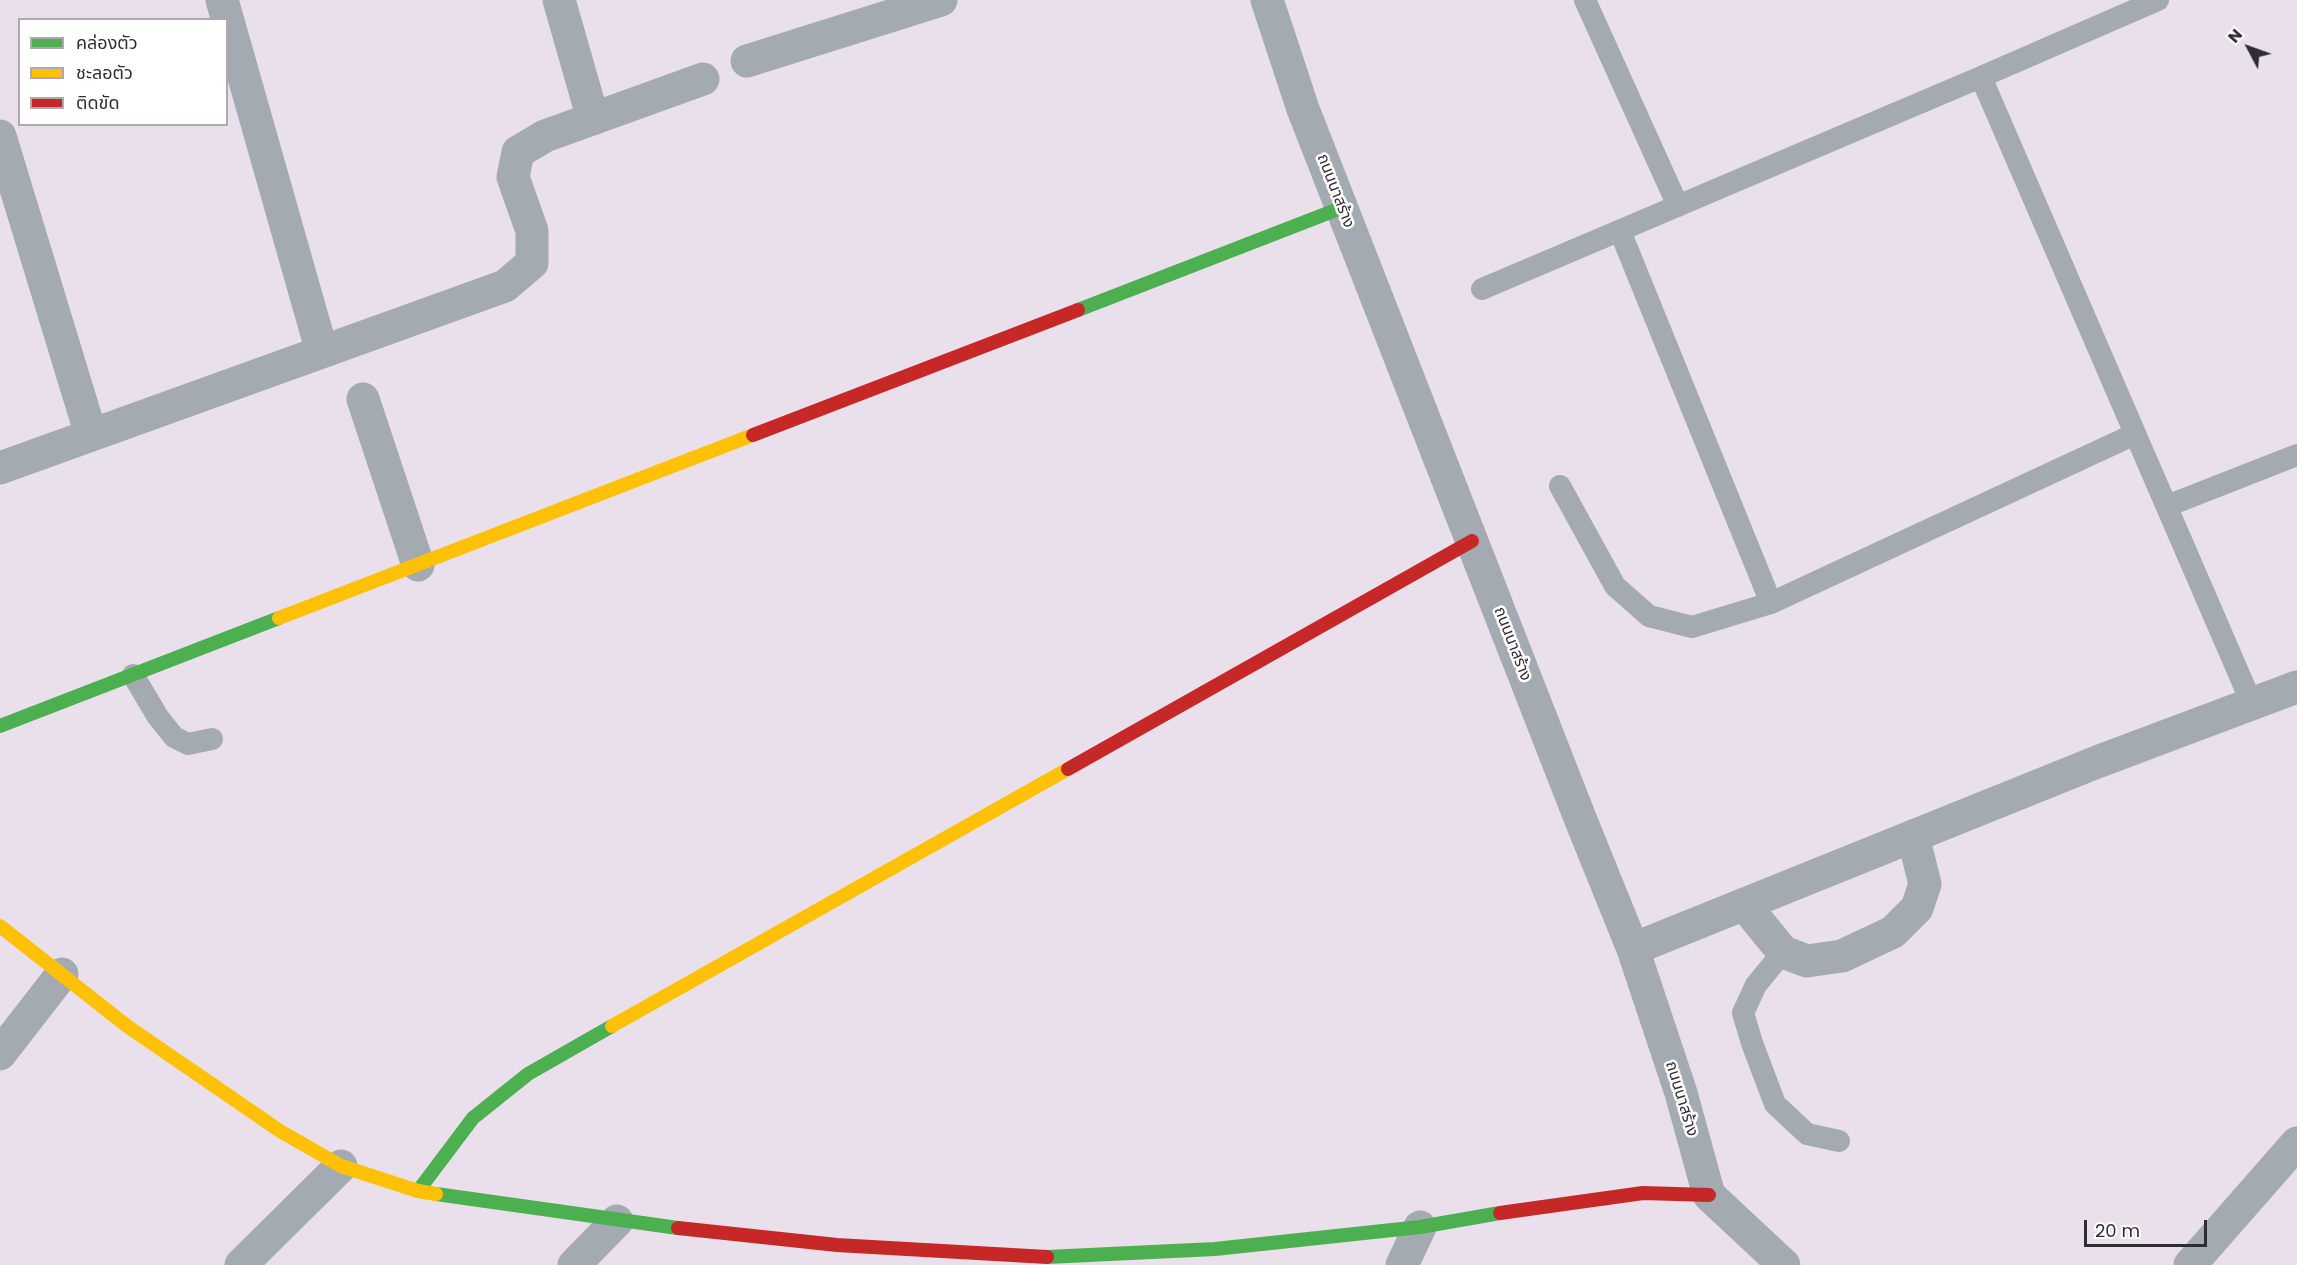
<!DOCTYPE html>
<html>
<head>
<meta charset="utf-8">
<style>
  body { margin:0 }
  #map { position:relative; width:2297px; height:1265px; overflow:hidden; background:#e9e0ec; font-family:Poppins,"Noto Sans Thai",sans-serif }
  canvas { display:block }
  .legend { position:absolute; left:18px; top:18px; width:210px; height:108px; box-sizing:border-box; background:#fff; border:2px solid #adaaad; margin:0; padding:8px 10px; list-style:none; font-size:18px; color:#312b33 }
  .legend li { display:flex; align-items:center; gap:12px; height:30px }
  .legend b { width:30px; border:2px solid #adaaad }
  .north { position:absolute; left:2219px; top:18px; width:60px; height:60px; -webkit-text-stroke:4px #fff; paint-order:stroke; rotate:311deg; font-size:16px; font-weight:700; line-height:24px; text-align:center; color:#312b33 }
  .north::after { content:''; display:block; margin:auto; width:21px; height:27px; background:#312b33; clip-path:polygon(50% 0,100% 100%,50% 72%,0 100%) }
  .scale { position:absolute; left:2084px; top:1220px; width:123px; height:27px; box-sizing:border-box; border:3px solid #312b33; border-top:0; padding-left:8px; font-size:18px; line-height:21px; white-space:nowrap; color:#312b33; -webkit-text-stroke:4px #fff; paint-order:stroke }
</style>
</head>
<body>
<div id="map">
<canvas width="2297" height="1265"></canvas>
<ul class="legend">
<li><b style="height:8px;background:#4caf50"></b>คล่องตัว</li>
<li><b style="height:8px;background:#ffc107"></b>ชะลอตัว</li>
<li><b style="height:8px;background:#c62828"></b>ติดขัด</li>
</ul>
<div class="north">N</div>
<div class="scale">20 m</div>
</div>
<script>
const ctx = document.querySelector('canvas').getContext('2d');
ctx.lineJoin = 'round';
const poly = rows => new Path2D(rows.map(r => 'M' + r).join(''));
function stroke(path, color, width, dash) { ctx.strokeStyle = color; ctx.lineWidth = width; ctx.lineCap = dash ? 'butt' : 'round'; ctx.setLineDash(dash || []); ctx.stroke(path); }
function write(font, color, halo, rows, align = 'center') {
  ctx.font = font + ' Poppins,"Noto Sans Thai",sans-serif'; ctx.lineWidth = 5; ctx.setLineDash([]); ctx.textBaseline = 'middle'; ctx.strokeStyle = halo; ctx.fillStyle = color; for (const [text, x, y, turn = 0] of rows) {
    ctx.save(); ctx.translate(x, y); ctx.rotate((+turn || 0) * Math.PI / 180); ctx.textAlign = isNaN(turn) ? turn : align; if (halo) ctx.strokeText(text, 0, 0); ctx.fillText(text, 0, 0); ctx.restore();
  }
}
const lane = poly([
  [1585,0,1678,206],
  [2158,0,1981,77,2252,704],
  [1620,231,1771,603],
  [1482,289,1981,77],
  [1560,486,1615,586,1649,616,1692,627,1771,603,2135,434],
  [2167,506,2297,455],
  [133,675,158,717,174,737,188,744,212,739],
  [1783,952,1756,985,1743,1013,1752,1043,1775,1104,1807,1134,1839,1141]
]);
const street = poly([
  [222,0,322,352],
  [559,0,593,119],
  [1267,0,1303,109,1580,818,1633,949,1681,1093,1709,1195,1784,1265],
  [747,61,941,0],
  [0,136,91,435],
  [363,399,418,565],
  [0,468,505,286,532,263,532,231,513,177,518,152,545,136,703,79],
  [1744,904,1783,952,1807,961,1842,956,1893,932,1917,908,1925,884,1913,836],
  [1633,949,2097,762,2297,687],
  [0,1054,62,974],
  [241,1265,341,1166],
  [574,1265,617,1221],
  [1402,1265,1420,1227],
  [2190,1265,2297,1143]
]);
const fast = poly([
  [1078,310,1341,208],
  [0,726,279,618],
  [418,1191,473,1118,528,1074,612,1026],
  [436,1194,678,1228],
  [1047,1257,1215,1249,1420,1227,1500,1213]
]);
const slow = poly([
  [279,618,753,435],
  [0,926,127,1026,280,1131,341,1166,418,1191,436,1194],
  [612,1026,1068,769]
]);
const jam = poly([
  [753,435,1078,310],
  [1068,769,1472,541],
  [1500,1213,1643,1193,1709,1195],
  [678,1228,837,1245,1047,1257]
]);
const streetNames = [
  ["ถนนนาสร้าง",1335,191,69],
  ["ถนนนาสร้าง",1512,644,69],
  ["ถนนนาสร้าง",1681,1099,73]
];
stroke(lane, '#a4aab2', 22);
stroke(street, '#a4aab2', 33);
stroke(fast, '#4caf50', 14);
stroke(slow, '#ffc107', 14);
stroke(jam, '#c62828', 14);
write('16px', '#312b33', '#fff', streetNames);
</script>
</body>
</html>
